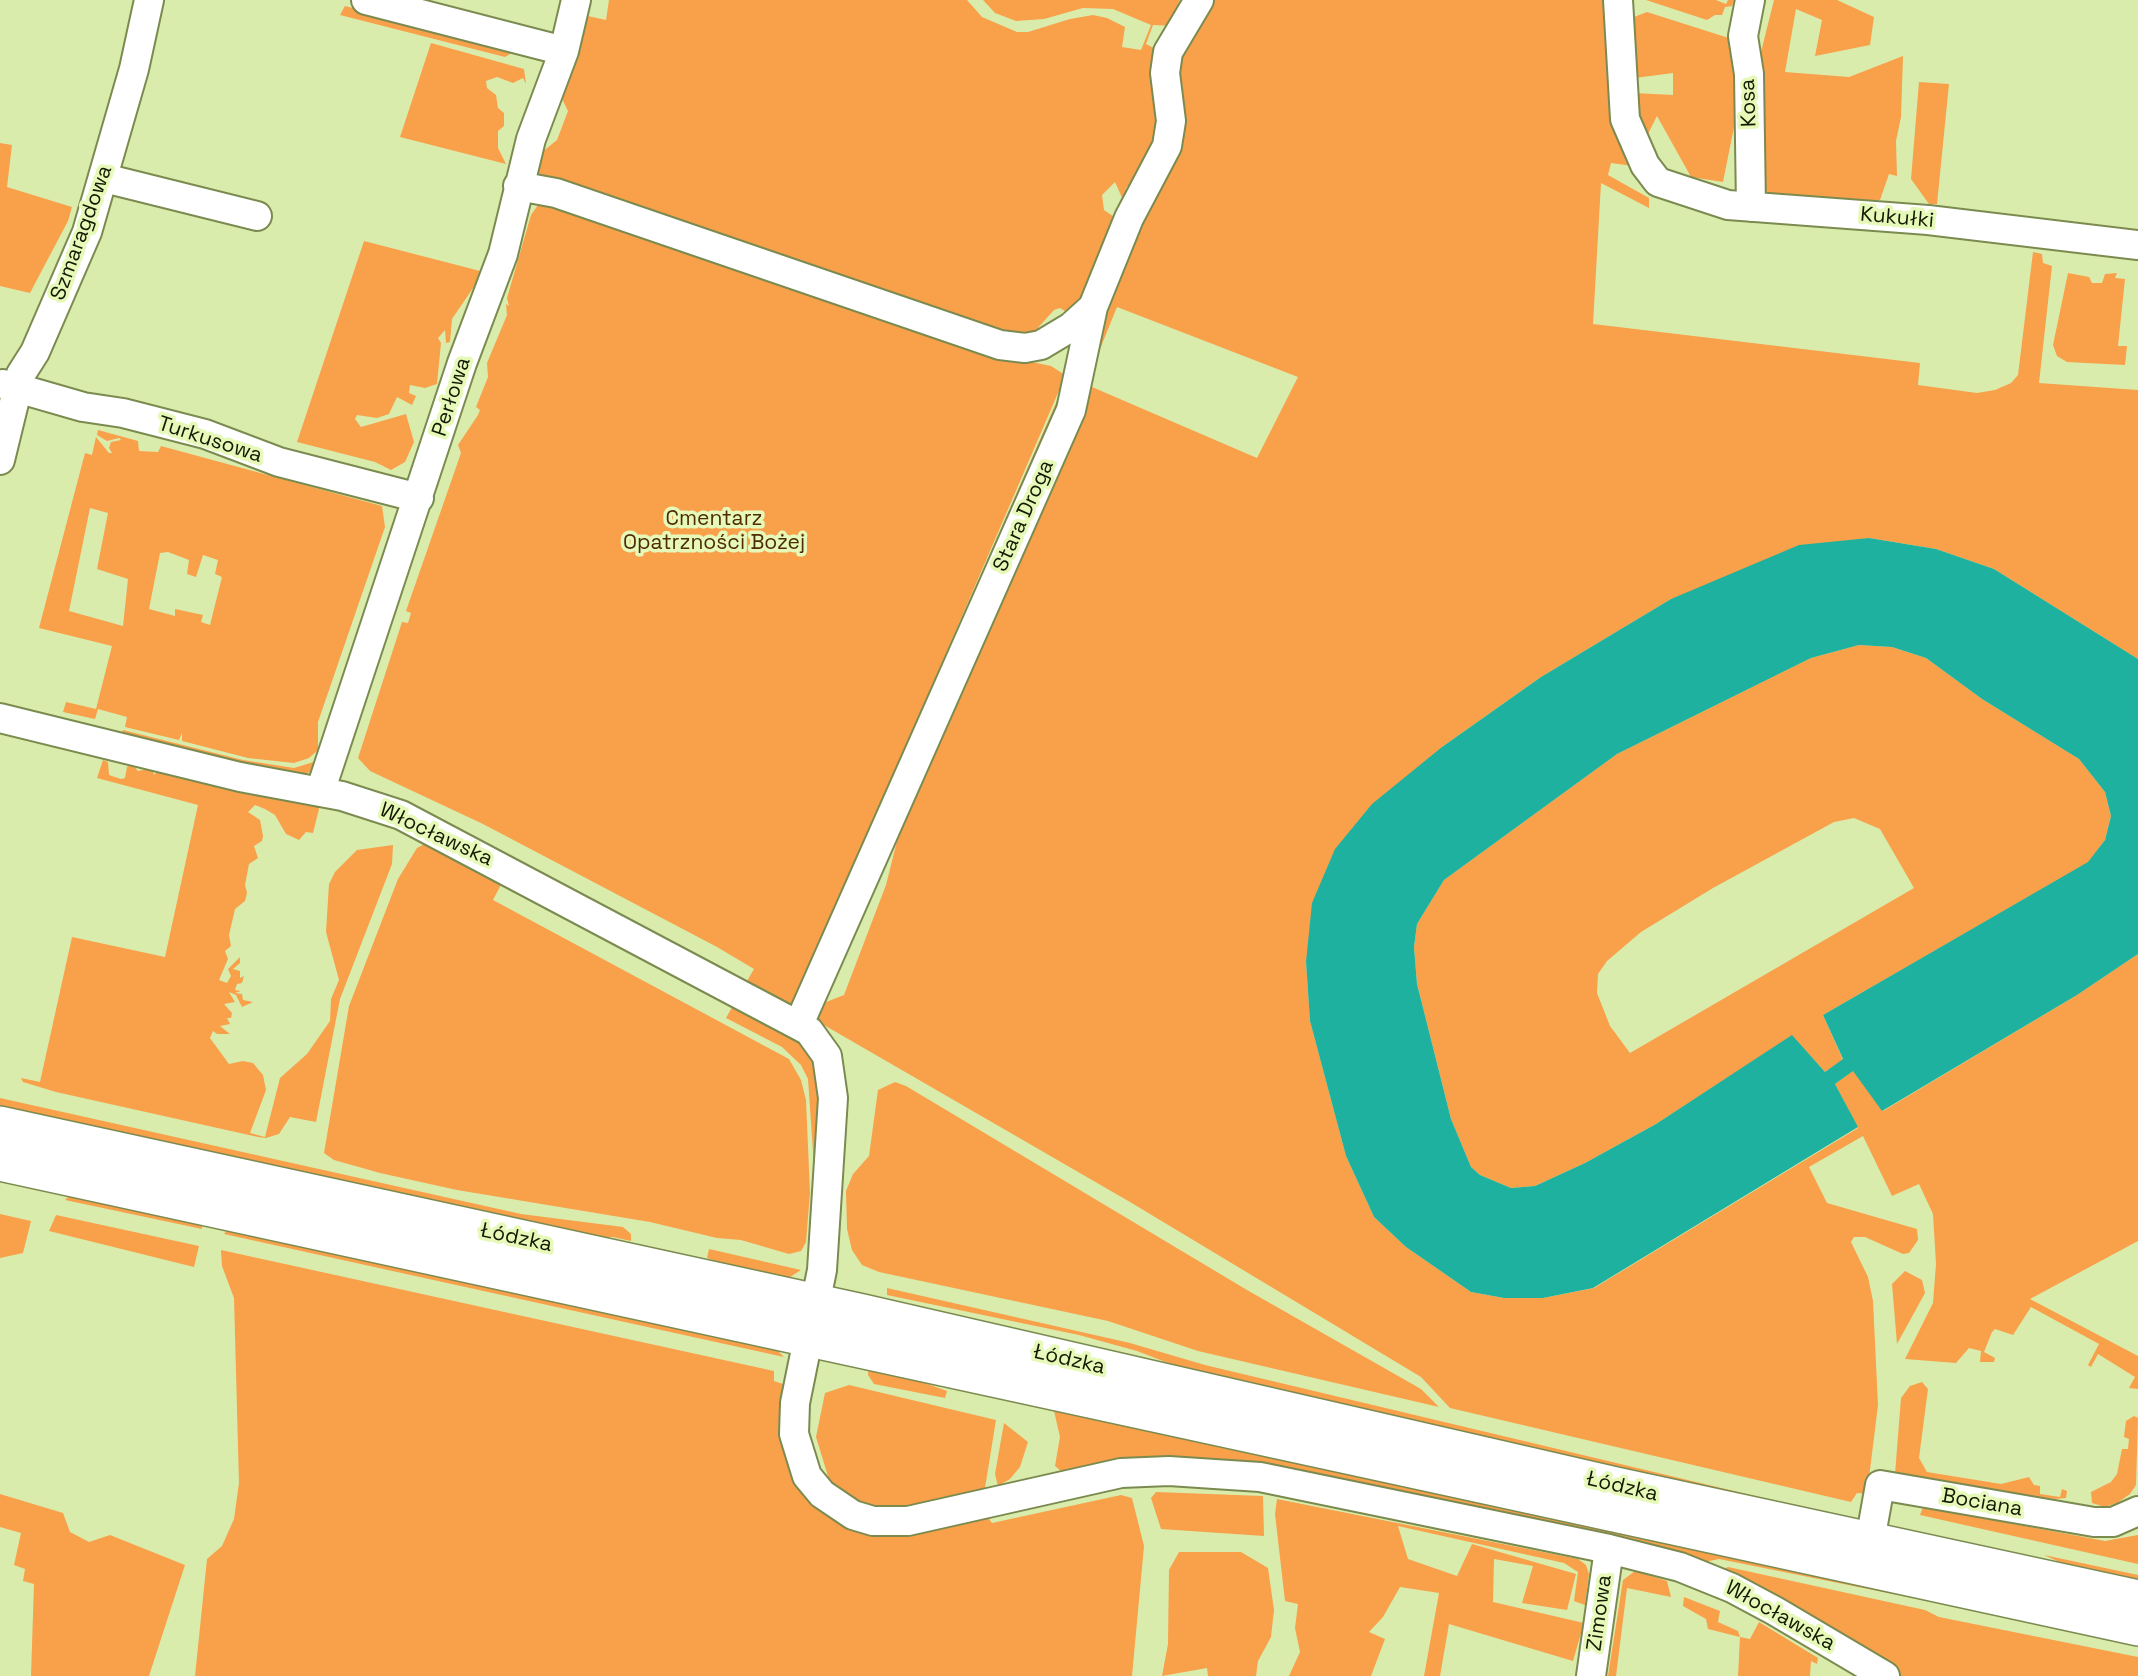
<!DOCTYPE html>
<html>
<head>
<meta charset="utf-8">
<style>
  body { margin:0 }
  canvas { display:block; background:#d9ecac }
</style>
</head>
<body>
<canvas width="2138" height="1676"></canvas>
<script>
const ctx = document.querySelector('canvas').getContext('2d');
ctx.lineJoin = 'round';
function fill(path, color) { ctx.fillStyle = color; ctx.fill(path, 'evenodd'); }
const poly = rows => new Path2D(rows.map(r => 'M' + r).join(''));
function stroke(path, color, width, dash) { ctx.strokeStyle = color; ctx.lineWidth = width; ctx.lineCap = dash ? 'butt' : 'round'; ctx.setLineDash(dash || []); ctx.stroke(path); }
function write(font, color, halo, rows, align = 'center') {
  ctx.font = font + ' "Space Grotesk",sans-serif'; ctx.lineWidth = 7; ctx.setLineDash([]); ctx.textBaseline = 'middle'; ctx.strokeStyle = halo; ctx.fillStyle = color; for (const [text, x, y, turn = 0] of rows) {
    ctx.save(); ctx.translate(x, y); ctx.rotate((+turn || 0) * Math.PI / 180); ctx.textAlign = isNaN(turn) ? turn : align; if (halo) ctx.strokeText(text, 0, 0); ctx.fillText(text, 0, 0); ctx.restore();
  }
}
const green = poly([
  [609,0,967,0,982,17,1017,32,1028,32,1070,19,1093,15,1107,18,1125,27,1122,47,1141,50,1151,25,1113,9,1083,8,1044,19,1016,21,995,13,983,0,1180,0,1178,4,1188,8,1174,26,1153,25,1146,44,1161,52,1165,120,1135,185,1130,184,1126,188,1131,193,1123,200,1115,182,1102,195,1104,210,1117,219,1092,292,1068,313,1060,308,1054,310,1026,341,534,177,536,157,557,140,568,111,560,95,583,15,606,20],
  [1208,0,1611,0,1640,167,1611,163,1608,175,1649,198,1649,208,1601,183,1593,324,1920,363,1918,385,1977,393,1995,390,2011,383,2018,375,2033,252,2042,254,2043,263,2052,266,2039,383,2138,390,2138,659,1994,569,1936,549,1869,538,1671,599,1541,677,1442,747,1306,962,1310,1021,1346,1156,1374,1217,1406,1247,1471,1292,1504,1298,1543,1298,1594,1288,1858,1128,1835,1084,1854,1070,1883,1111,2077,995,2138,954,2138,1241,2030,1299,2138,1356,2138,1389,2129,1388,2135,1377,2098,1354,2091,1367,2088,1365,2099,1344,2031,1307,2013,1335,1995,1329,1992,1332,1984,1352,1995,1358,1994,1362,1980,1362,1981,1351,1969,1348,1956,1363,1905,1359,1933,1303,1936,1264,1933,1214,1919,1184,1892,1196,1863,1136,1809,1167,1827,1203,1917,1229,1918,1240,1909,1253,1903,1254,1865,1237,1854,1237,1851,1242,1868,1277,1873,1301,1878,1405,1867,1494,1857,1493,1851,1502,1450,1408,1421,1377,1130,1202,817,1021,816,1006,844,995,886,885,909,793,1085,384,1257,458,1298,377,1117,307,1090,374,1084,369,1134,227,1175,63],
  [1646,0,1716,0,1726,4,1728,0,1734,0,1732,6,1725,7,1722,15,1715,15,1707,20],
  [1774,0,1837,0,1874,17,1870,45,1815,56,1822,20,1796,9,1785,72,1849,77,1903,56,1901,117,1896,141,1897,176,1889,174,1880,200,1757,200,1755,76],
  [345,6,511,49,510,54,505,57,340,15],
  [1647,12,1735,40,1739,102,1723,182,1691,177,1657,116,1646,138,1633,93,1673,95,1673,73,1635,78,1630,22,1634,17],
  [431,43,524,69,526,84,523,78,513,83,497,77,486,81,487,88,496,95,498,108,504,113,504,126,498,131,498,148,506,164,400,137],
  [1919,82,1949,84,1937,204,1929,204,1911,179],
  [0,143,12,145,7,187,72,207,68,221,30,293,0,286],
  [549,198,568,201,669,235,1022,360,1051,366,1065,375,1060,408,838,906,801,996,793,1003,780,1003,748,986,747,981,754,969,717,947,483,824,370,771,358,758,402,622,408,623,411,613,406,611,461,453,458,445,478,415,480,410,476,407,488,377,487,363,507,315,506,304,509,306,507,298,531,215,540,202],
  [1064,379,1066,380,919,717,919,716],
  [364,241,484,272,452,319,450,342,446,343,445,330,438,338,441,343,437,384,425,388,410,385,409,393,416,396,412,405,397,397,389,414,377,418,357,415,355,419,361,427,406,414,414,442,405,462,391,470,375,462,297,442],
  [2068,273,2089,277,2092,283,2102,283,2105,274,2117,273,2115,278,2125,279,2118,346,2127,346,2125,365,2067,362,2057,356,2053,345],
  [98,430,138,441,139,451,158,452,161,446,382,506,385,527,318,722,318,750,309,758,294,763,248,758,182,741,182,733,179,740,125,727,127,717,98,709,95,719,63,712,66,702,96,709,112,646,39,628,85,453,92,455,96,437,109,453,112,453,109,448,111,442,121,440,119,438,107,441,97,435],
  [90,508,108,513,97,569,128,579,123,626,69,611],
  [168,552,189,560,187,574,196,577,203,555,218,560,215,574,222,577,210,625,201,622,203,615,175,609,175,616,149,609,160,553],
  [1859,645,1892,647,1926,658,1982,699,2079,759,2105,792,2111,816,2105,840,2089,862,1823,1015,1843,1060,1825,1072,1792,1036,1656,1124,1585,1163,1535,1186,1511,1188,1480,1175,1471,1167,1451,1119,1417,984,1414,947,1417,924,1444,880,1617,754,1811,658],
  [1854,818,1880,829,1914,888,1630,1053,1610,1026,1597,993,1598,974,1607,961,1641,932,1713,888,1834,822],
  [123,730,243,760,294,768,320,760,311,772,292,777,121,734],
  [103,760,108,762,109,775,121,779,125,778,127,767,132,764,138,771,152,768,154,775,158,770,317,804,319,809,313,833,306,832,299,840,286,834,275,815,265,809,255,805,248,812,260,820,263,836,262,841,254,846,258,858,249,864,245,885,247,893,245,901,235,909,229,935,231,946,225,951,228,959,219,980,227,983,231,976,228,969,240,957,240,963,233,969,240,971,240,978,244,976,242,983,237,984,235,990,241,991,235,993,242,994,243,1000,253,1002,242,1007,236,995,229,992,235,1002,224,1004,232,1013,231,1018,227,1018,230,1024,220,1026,230,1034,217,1034,213,1031,210,1038,229,1064,243,1061,253,1063,263,1075,266,1090,250,1133,265,1137,280,1078,307,1054,330,1021,331,999,339,980,326,932,329,884,335,872,357,850,393,845,392,864,340,999,316,1122,290,1117,279,1134,266,1138,258,1137,56,1092,23,1082,21,1078,40,1082,72,937,165,957,198,805,97,778],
  [428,842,504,879,493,900,789,1059,801,1080,806,1100,810,1193,806,1242,801,1251,789,1254,741,1240,717,1238,650,1222,457,1190,380,1173,334,1160,324,1153,349,1006,398,879,417,848],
  [735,1002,810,1045,821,1080,816,1196,808,1079,801,1065,782,1047,726,1018],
  [895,1082,906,1086,1247,1290,1421,1389,1439,1407,1198,1351,1108,1321,879,1272,862,1265,852,1250,847,1229,846,1191,853,1174,869,1156,878,1090],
  [0,1098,521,1214,623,1227,631,1234,631,1241,613,1237,580,1238,0,1109],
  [70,1195,202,1220,202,1229,65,1200],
  [0,1214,31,1221,23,1253,0,1258],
  [56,1215,199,1246,194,1267,49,1231],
  [231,1225,776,1349,784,1357,224,1234],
  [709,1249,801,1270,787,1279,772,1281,707,1258],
  [221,1250,774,1371,774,1381,786,1385,792,1473,808,1500,845,1527,891,1535,986,1515,992,1523,1121,1495,1132,1498,1144,1546,1132,1676,195,1676,207,1559,222,1546,234,1519,239,1483,234,1298,222,1266],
  [1905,1271,1922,1280,1925,1293,1897,1344,1892,1284],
  [887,1288,1130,1343,1205,1365,1843,1517,1828,1519,1181,1368,1137,1351,1079,1335,887,1295],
  [869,1363,947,1391,945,1398,874,1384,868,1375],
  [1922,1382,1928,1389,1919,1458,1927,1472,2001,1484,2029,1477,2034,1485,2040,1486,2040,1494,2060,1497,2062,1489,2067,1491,2066,1498,2055,1499,1937,1483,1895,1474,1901,1398,1910,1386],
  [849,1385,996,1420,985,1488,906,1509,886,1509,864,1506,831,1486,816,1437,825,1393],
  [1061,1405,1877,1581,1928,1601,1719,1559,1709,1561,1706,1569,1652,1549,1300,1471,1195,1458,1117,1461,1063,1473,1055,1466,1060,1437,1054,1411],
  [2134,1416,2138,1418,2136,1485,2130,1494,2117,1503,2105,1507,2092,1503,2091,1492,2111,1482,2117,1474,2122,1449,2128,1449,2129,1439,2124,1437,2126,1421],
  [1004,1423,1028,1442,1020,1467,1010,1479,998,1486,995,1474],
  [1156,1492,1263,1496,1264,1536,1161,1529,1151,1498],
  [0,1494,63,1513,70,1532,89,1542,110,1535,185,1565,149,1676,31,1676,34,1584,23,1581,25,1569,14,1565,21,1533,0,1527],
  [1277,1499,1578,1559,1586,1565,1589,1574,1585,1605,1574,1601,1578,1572,1564,1563,1398,1526,1408,1559,1457,1576,1472,1544,1576,1574,1567,1610,1522,1603,1533,1566,1494,1559,1493,1602,1584,1623,1573,1661,1449,1624,1440,1676,1424,1676,1439,1593,1400,1587,1383,1617,1369,1632,1385,1639,1371,1676,1289,1676,1300,1652,1295,1628,1298,1604,1285,1601,1275,1514],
  [1923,1507,2105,1541,2138,1535,2138,1564,1920,1515],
  [1179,1552,1241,1552,1268,1568,1274,1610,1271,1637,1258,1661,1256,1676,1208,1676,1207,1668,1162,1676,1168,1644,1169,1570],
  [2044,1555,2138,1575,2138,1587,2095,1578],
  [1728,1567,1925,1610,1939,1617,2138,1657,2138,1676,1900,1676,1719,1571],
  [1635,1571,1667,1581,1671,1597,1627,1588,1616,1676,1608,1676,1623,1580],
  [1684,1597,1720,1611,1718,1622,1738,1631,1740,1637,1750,1639,1759,1622,1818,1658,1817,1664,1811,1661,1810,1676,1738,1676,1740,1637,1708,1629,1706,1619,1683,1606]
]);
const water = poly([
  [1869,538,1936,549,1994,569,2138,659,2138,954,2077,995,1882,1111,1853,1071,1835,1084,1858,1127,1593,1288,1543,1298,1504,1298,1471,1292,1406,1247,1374,1217,1346,1156,1310,1021,1306,962,1312,903,1335,849,1372,804,1442,747,1541,677,1671,599,1799,545],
  [1859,645,1892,647,1926,658,1982,699,2079,759,2105,792,2111,816,2105,840,2088,862,1823,1015,1843,1059,1825,1072,1792,1035,1656,1124,1585,1163,1535,1186,1511,1188,1480,1175,1471,1167,1451,1119,1417,984,1414,947,1417,924,1444,880,1617,754,1811,658]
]);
const minor = poly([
  [366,0,564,51],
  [1618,0,1625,119,1645,165,1658,182,1728,205,1928,220,2138,245],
  [1750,0,1743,36,1749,74,1751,207],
  [104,178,257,216],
  [518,186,556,193,1000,345,1025,348,1041,345,1071,327,1092,308],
  [3,384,83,407,123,413,205,434,279,462,419,498],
  [0,460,21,374,35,352,87,232,134,69,149,0],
  [0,718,240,777,342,796,401,815,809,1031,827,1056,833,1098,822,1270,795,1403,794,1434,807,1476,822,1494,853,1515,873,1521,908,1521,1121,1473,1169,1471,1260,1477,1609,1549,1680,1567,1732,1588,1775,1611,1885,1676],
  [320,792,462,363,503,254,531,139,564,51,576,0],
  [799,1024,1071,410,1093,307,1129,218,1167,146,1171,121,1165,73,1168,52,1199,0],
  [1870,1541,1880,1485,2094,1522,2113,1522,2138,1511],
  [1591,1676,1609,1549]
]);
const major = poly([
  [0,1125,863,1313,1616,1486,2138,1599],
  [0,1162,2138,1627]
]);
const streetNames = [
  ["Kosa",1749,103,-92],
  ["Kukułki",1897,218,5],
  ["Szmaragdowa",82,233,-70],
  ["Perłowa",452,397,-72],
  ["Turkusowa",210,440,18],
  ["Stara Droga",1024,516,-66],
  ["Włocławska",436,835,25],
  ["Łódzka",516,1238,12],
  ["Łódzka",1069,1360,13],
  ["Łódzka",1622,1487,13],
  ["Bociana",1982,1503,10],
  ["Zimowa",1600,1613,-82],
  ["Włocławska",1780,1616,29]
];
const parkNames = [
  ["Cmentarz",714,519],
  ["Opatrzności Bożej",714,543]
];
fill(green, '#f9a04b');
fill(water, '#1fb19f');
stroke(minor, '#7b8b50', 32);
stroke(major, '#7b8b50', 40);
stroke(minor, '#fff', 28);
stroke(major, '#fff', 37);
write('21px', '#131902', '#e6f9b9', streetNames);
write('21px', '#4e2b05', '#e6f9b9', parkNames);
</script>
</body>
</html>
